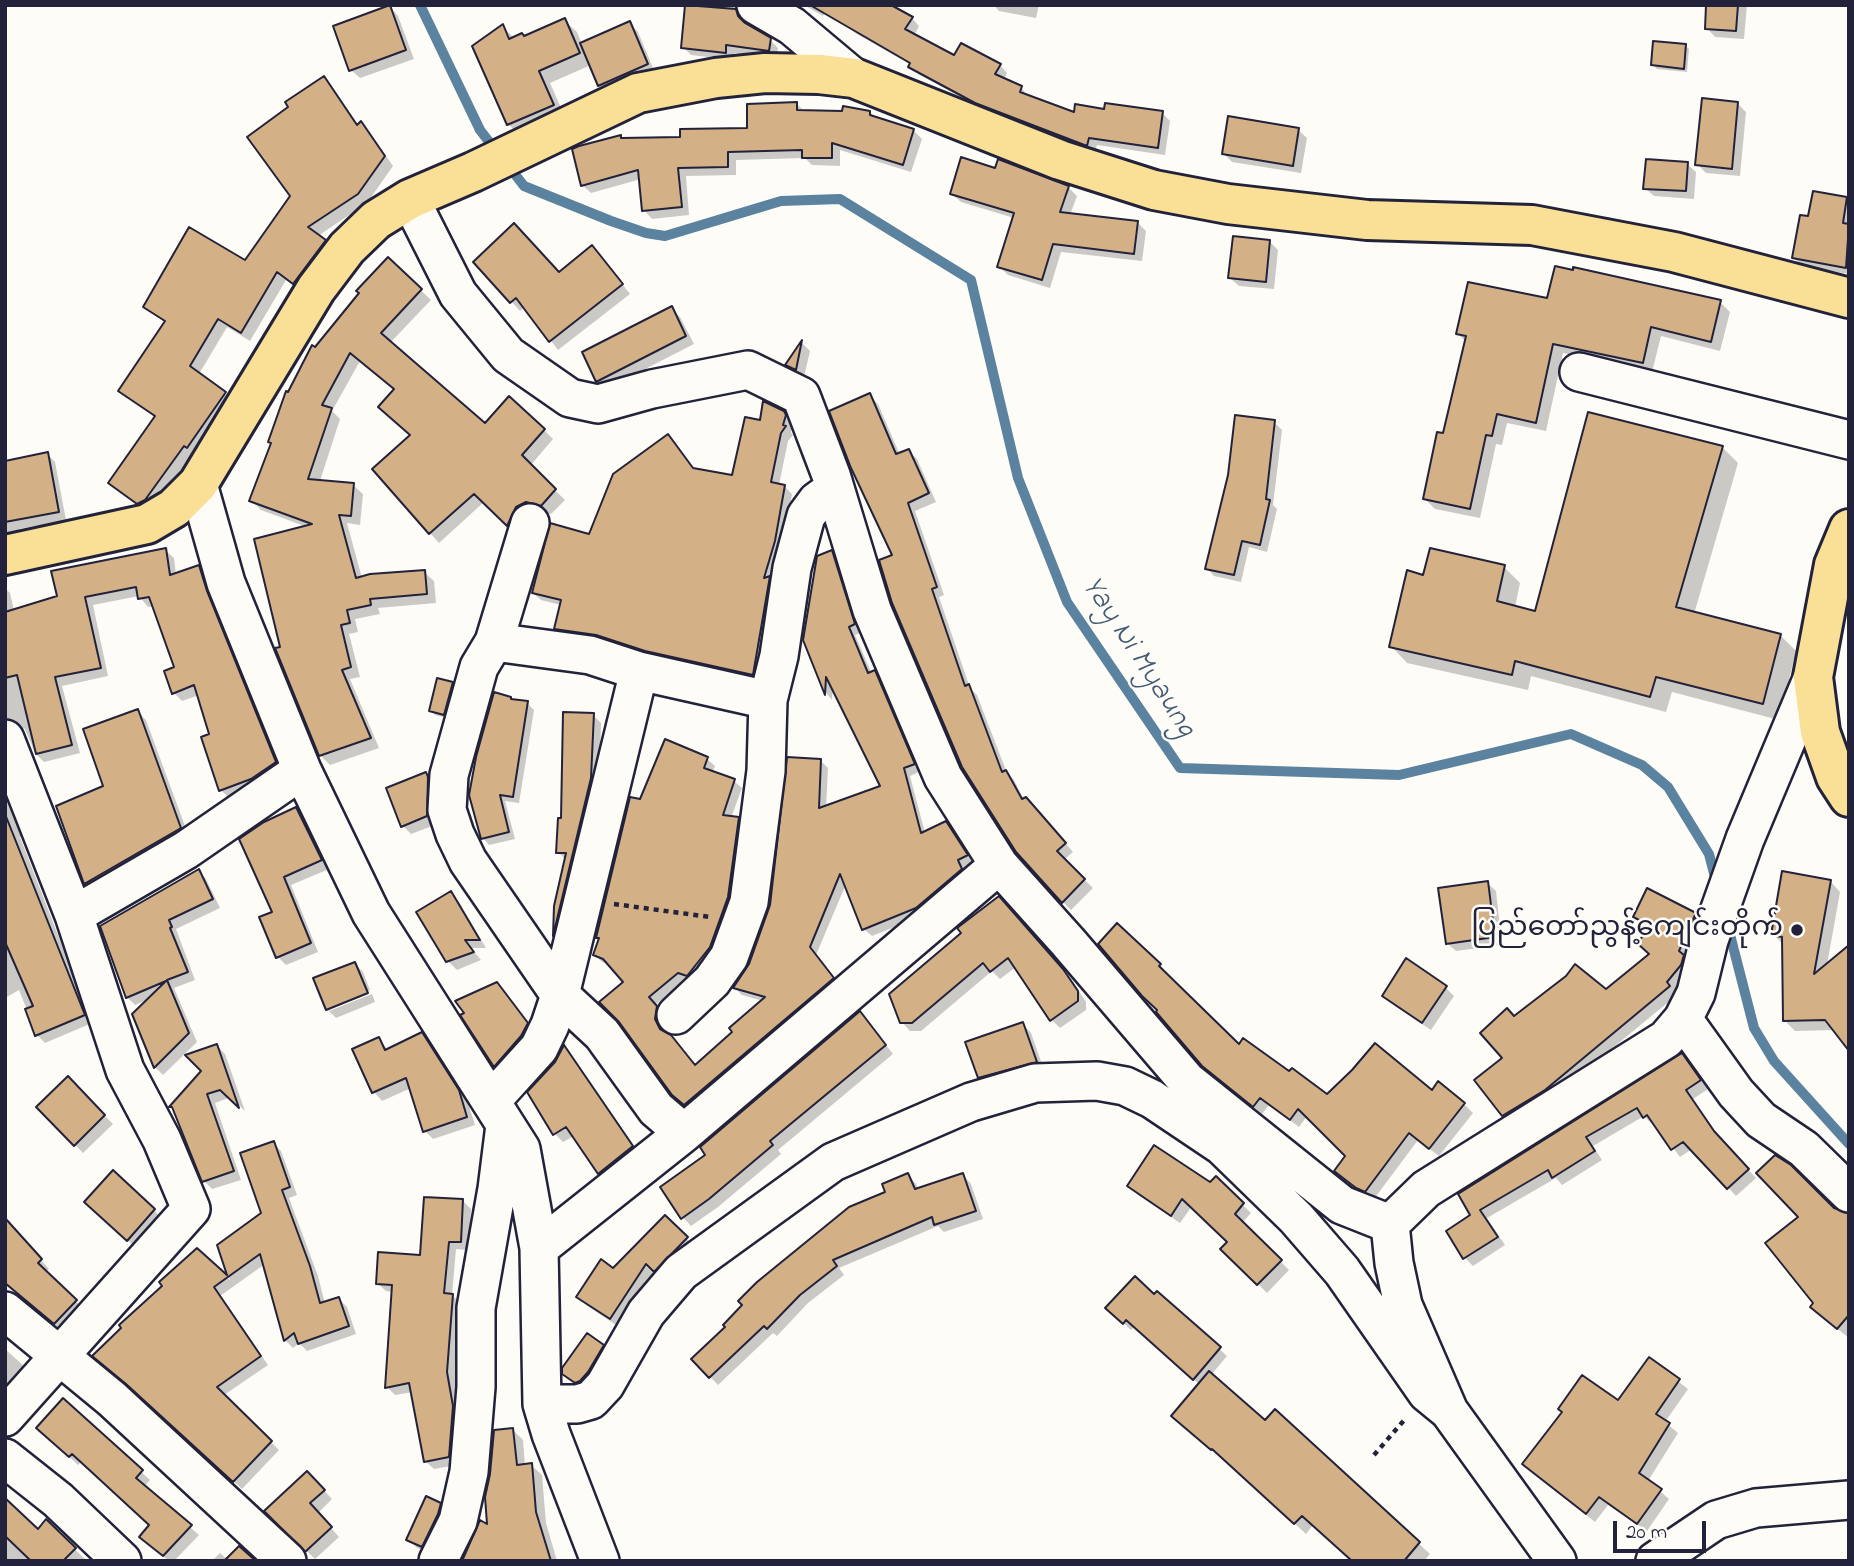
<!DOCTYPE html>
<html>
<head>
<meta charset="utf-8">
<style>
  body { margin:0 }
  #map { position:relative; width:1854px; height:1566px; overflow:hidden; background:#fdfcf7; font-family:"Indie Flower",sans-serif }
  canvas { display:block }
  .frame { position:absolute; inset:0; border:7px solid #22223b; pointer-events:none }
  .scale { position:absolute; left:1613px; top:1521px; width:93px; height:32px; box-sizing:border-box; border:4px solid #22223b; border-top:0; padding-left:9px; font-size:21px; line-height:24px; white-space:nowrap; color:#22223b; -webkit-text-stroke:5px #fdfcf7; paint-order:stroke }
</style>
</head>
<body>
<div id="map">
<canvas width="1854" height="1566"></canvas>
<div class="frame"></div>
<div class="scale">20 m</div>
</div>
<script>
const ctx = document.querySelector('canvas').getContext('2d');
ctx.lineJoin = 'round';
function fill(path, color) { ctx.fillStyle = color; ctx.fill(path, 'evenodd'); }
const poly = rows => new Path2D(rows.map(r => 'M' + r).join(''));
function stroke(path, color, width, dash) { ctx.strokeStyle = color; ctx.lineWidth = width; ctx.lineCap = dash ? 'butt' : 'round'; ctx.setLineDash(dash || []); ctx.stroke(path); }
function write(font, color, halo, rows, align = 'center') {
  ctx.font = font + ' "Indie Flower","Noto Sans Myanmar",sans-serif'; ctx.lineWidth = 5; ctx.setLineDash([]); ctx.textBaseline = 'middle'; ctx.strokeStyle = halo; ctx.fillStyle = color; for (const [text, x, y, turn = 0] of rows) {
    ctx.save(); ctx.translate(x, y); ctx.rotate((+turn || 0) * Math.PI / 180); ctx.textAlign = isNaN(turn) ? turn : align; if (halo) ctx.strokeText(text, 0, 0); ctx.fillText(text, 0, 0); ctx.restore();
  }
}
const shadow = poly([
  [722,5,745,5,742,13,745,25,770,40,778,48,776,58,734,53,733,60,691,55,683,47],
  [804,5,887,5,912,18,919,26,914,36,955,57,1000,65,1007,73,1004,80,1021,87,1028,97,1075,114,1106,111,1162,113,1170,121,1165,155,1097,145,1095,152,985,110,918,74,911,65,857,34,826,10,823,16],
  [994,5,1039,5,1036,18,999,11],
  [1708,5,1747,5,1744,39,1715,37,1707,28],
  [390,7,398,16,414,59,360,78,351,70],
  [564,20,577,32,582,44,629,23,638,32,655,73,609,94,600,85,591,65,550,83,565,117,521,136,508,124,503,27,514,38,525,37],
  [1686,46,1689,49,1687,72,1657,69,1653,65],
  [324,78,333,88,358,125,361,124,370,133,393,166,367,203,318,236,334,250,303,292,286,280,250,341,227,327,199,374,234,402,196,456,193,454,154,509,147,512,110,483,156,418,120,390,166,323,145,307,246,262,292,196,291,107],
  [797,104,805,112,870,112,877,119,913,130,922,139,911,172,840,150,840,166,812,165,805,158,736,160,736,175,686,176,689,215,652,219,644,210,641,179,591,193,582,185,620,137,623,140,682,139,749,130],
  [1738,104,1746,112,1740,176,1706,173,1697,164],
  [1298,130,1307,138,1301,173,1232,162,1224,154],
  [1687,164,1696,172,1694,199,1654,196,1645,188],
  [996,170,1068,187,1077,196,1070,215,1137,222,1146,231,1142,261,1061,252,1050,288,1008,275,999,266,1014,218,961,202,952,194],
  [1815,193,1849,199,1849,274,1802,266,1794,258,1810,219],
  [1269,241,1278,250,1274,289,1239,286,1230,278],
  [600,256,630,294,558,350,525,306,520,311,475,262,560,274],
  [388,259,431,300,390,343,485,426,544,430,553,439,530,466,565,500,551,514,536,511,517,534,484,502,439,543,430,533,412,435,396,390,360,361,332,411,340,419,320,481,353,485,363,494,360,525,347,523,362,578,424,572,434,581,436,603,378,608,380,614,355,619,358,632,349,634,360,677,350,679,379,748,330,765,320,755,282,648,307,527,261,510,251,500,289,394,316,349],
  [1549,300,1720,302,1730,312,1720,351,1661,336,1652,372,1563,353,1546,431,1507,423,1502,445,1496,444,1480,518,1435,509,1425,499,1444,435,1466,342,1458,334],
  [672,309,680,317,694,344,606,389,598,380],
  [802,343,810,351,804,377,787,364],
  [869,395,878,404,900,455,908,451,917,459,936,502,915,511,944,595,939,597,970,688,977,695,1007,773,1014,780,1024,800,1034,807,1073,852,1064,860,1093,888,1071,910,1063,902,894,556],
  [783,413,792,421,791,433,793,435,788,441,779,485,784,486,792,494,760,682,564,636,556,628,561,605,541,600,533,593,590,536,668,436,695,470,734,477,761,422],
  [1274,422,1282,430,1273,505,1277,509,1267,552,1249,547,1241,582,1214,576,1207,568],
  [1722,447,1738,463,1694,614,1780,635,1796,651,1779,720,1672,692,1666,712,1531,676,1528,690,1407,663,1391,646,1425,577,1504,567,1520,583,1515,607,1536,613],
  [47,454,55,462,66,520,19,529,20,532,5,535,5,457,7,462],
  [165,550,174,558,176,575,199,567,207,575,283,771,260,787,229,798,221,790,211,736,199,695,182,701,174,693,176,668,154,606,148,607,139,596,93,605,108,676,62,686,80,753,44,762,35,753,25,729,17,726,5,728,5,588,10,593,14,611,59,598,53,572,132,555],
  [831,552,839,559,862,632,855,635,872,674,874,672,882,680,921,771,910,776,925,833,945,823,953,830,974,863,964,868,968,877,924,915,872,936,864,929,846,884,816,955,840,986,693,1112,681,1102,625,982,611,965,602,962,595,955,600,940,597,937,641,801,666,741,707,759,715,766,712,773,734,781,742,788,731,818,738,819,746,827,735,905,717,955,655,1005,664,1016,662,1028,696,1066,735,1032,763,1001,742,995,735,988,750,965,821,761,828,768,826,808,883,787,833,686,832,700,827,694,804,639],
  [452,684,456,688,447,718,435,715,431,711],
  [513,701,527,703,534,710,519,803,505,801,515,839,489,845,483,838],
  [137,711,146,720,189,837,94,892,86,883,58,807,105,786],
  [593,715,601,723,599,787,561,941,555,935,556,906,566,860,558,852,562,820],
  [425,774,434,782,435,825,411,834,403,826],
  [5,787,24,835,20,837,92,1023,45,1043,37,1035,19,990,5,998],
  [296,809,305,818,329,869,291,885,318,952,286,965,278,957,274,912],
  [198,871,206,879,220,908,176,929,195,980,174,988,197,1042,163,1075,155,1067,134,1014,149,999,135,1005,127,997,102,926],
  [1830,881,1840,892,1827,965,1835,1030,1795,1031,1784,1020,1784,945,1773,934],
  [1487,883,1496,891,1502,945,1456,951,1447,943],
  [451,893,459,902,486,948,471,948,481,960,457,970,448,961],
  [1007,907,1071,979,1086,1002,1086,1010,1060,1028,1051,1019,1016,967,1000,979,992,971,921,1031,910,1031,902,1022],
  [1695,915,1703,923,1689,973,1674,991,1677,995,1553,1097,1512,1123,1476,1081,1504,1058,1514,1018,1606,992,1651,954,1651,928,1635,916],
  [1117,926,1160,965,1168,974,1166,976,1239,1047,1327,1097,1432,1092,1464,1104,1473,1113,1439,1156,1418,1140,1374,1199,1366,1196,1336,1171,1347,1156,1307,1116,1299,1127,1269,1105,1262,1114,1213,1074,1159,1011],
  [355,964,363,972,370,990,329,1007,329,1011,372,994,375,1002,336,1018,327,1009],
  [497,984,535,1032,502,1073,495,1066],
  [1446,988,1454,996,1431,1030,1392,1004,1384,995],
  [868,1022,893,1054,778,1150,781,1154,718,1207,691,1226,683,1217,708,1155],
  [1023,1024,1031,1033,1044,1070,988,1086,979,1077],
  [422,1035,430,1043,467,1100,475,1125,433,1139,425,1131,411,1088,382,1101,374,1092,355,1050,379,1039,388,1050],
  [217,1046,225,1054,245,1111,231,1097,215,1103,241,1180,212,1189,204,1181,176,1113,171,1107,203,1071],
  [564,1048,572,1056,641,1156,608,1182,574,1136,563,1142,555,1134,556,1063],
  [1681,1055,1708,1089,1693,1099,1722,1141,1756,1178,1736,1196,1692,1149,1680,1157,1655,1124,1653,1125,1644,1116,1593,1146,1602,1160,1562,1185,1556,1178,1487,1218,1505,1245,1473,1266,1465,1258,1448,1232],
  [68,1079,113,1124,83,1153,38,1107],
  [273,1143,281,1151,297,1195,289,1198,318,1276,325,1304,339,1299,347,1307,356,1334,307,1351,299,1343,293,1348,285,1340,265,1264,220,1296,268,1365,224,1395,279,1450,242,1489,136,1391,165,1286,197,1250,230,1280,219,1246,263,1213],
  [908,1175,916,1184,919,1190,963,1175,971,1184,983,1219,944,1232,938,1226,839,1268,844,1275,808,1303,777,1336,773,1333,718,1385,693,1359],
  [1216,1179,1251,1213,1242,1223,1289,1270,1267,1293,1223,1249,1229,1242,1192,1206,1180,1223,1138,1195,1130,1186,1211,1185],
  [463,1201,471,1209,468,1250,456,1249,452,1295,461,1304,455,1381,461,1416,457,1465,434,1469,425,1461,413,1392,395,1395,387,1387,394,1292,386,1291,377,1283,422,1257],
  [95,1210,154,1210,162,1219,136,1248],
  [665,1217,695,1247,663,1279,641,1257,639,1259,654,1274,619,1327,586,1305,578,1296,613,1270],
  [5,1220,49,1269,45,1272,84,1309,63,1331,20,1295,18,1297,5,1284],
  [1849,1252,1849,1338,1820,1315],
  [1157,1293,1227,1356,1211,1375,1265,1422,1275,1412,1430,1554,1424,1561,1353,1561,1313,1525,1306,1534,1224,1458,1223,1460,1184,1426,1200,1385,1134,1327,1131,1330,1108,1308,1154,1296],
  [603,1346,611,1355,585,1390,564,1373],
  [5,1349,26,1368,5,1391],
  [1649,1359,1688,1389,1665,1422,1678,1433,1648,1481,1669,1499,1647,1531,1608,1505,1595,1522,1524,1464,1618,1403],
  [63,1400,150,1480,144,1487,199,1535,174,1561,169,1561,150,1545,151,1525,82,1461,78,1465,47,1436],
  [513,1430,523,1440,525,1466,531,1465,542,1475,546,1523,557,1561,463,1561,489,1527],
  [307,1473,332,1499,318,1513,339,1537,315,1559,266,1511],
  [5,1500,38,1531,46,1522,87,1561,5,1561],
  [440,1504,448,1513,431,1554,417,1548,408,1539],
  [220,1553,228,1560,253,1561,212,1561]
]);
const stream = poly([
  [420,5,480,130,497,152],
  [507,164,524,186,611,221,646,233,665,236,781,201,840,199,971,280,1018,478,1067,602,1180,768,1399,775,1571,734,1642,765,1668,787,1709,854,1717,885],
  [1727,923,1754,1028,1774,1061,1849,1144]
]);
const building = poly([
  [390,5,406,50,349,71,333,26,390,5],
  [685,5,736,9,738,16,745,23,771,38,769,51,726,45,726,53,681,48,685,5],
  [810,5,891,5,913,17,905,29,954,55,961,43,1001,64,995,74,1022,86,1020,92,1074,112,1075,104,1104,109,1105,103,1163,111,1158,148,1089,138,1087,146,975,103,908,67,910,63,810,5],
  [1706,5,1738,5,1736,31,1705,29,1706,5],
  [565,18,580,53,539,71,554,105,507,125,472,46,503,24,509,39,522,33,524,36,565,18],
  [630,21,648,64,598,86,580,43,630,21],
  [1653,41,1686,44,1684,69,1651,65,1653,41],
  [324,76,357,125,361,121,385,156,358,194,308,227,326,240,293,284,277,272,241,333,218,319,190,366,226,392,187,448,184,446,145,500,137,504,108,483,155,416,118,391,165,321,143,307,189,227,245,260,290,196,247,137,288,107,285,102,324,76],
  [1702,98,1738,102,1732,169,1695,165,1702,98],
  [797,102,797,110,842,111,843,106,870,111,870,115,914,129,903,165,832,143,832,158,802,158,802,150,728,152,728,167,678,168,682,207,642,211,638,170,581,186,572,149,579,146,621,135,621,138,680,137,680,129,747,128,747,104,797,102],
  [1228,116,1299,128,1293,166,1222,154,1228,116],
  [961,157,995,168,998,159,1069,186,1060,212,1138,221,1134,254,1053,244,1042,280,997,267,1014,213,950,194,961,157],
  [1646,159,1688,162,1686,191,1643,189,1646,159],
  [1813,191,1847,197,1843,223,1849,224,1846,268,1792,258,1800,215,1808,216,1813,191],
  [514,223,559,272,592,245,623,284,549,342,516,298,510,303,473,262,514,223],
  [1233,236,1270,240,1266,282,1228,278,1233,236],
  [388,257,422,289,381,333,485,423,509,396,545,429,522,455,556,489,541,506,526,502,516,507,507,526,474,494,429,534,372,469,410,435,378,407,394,389,350,353,322,405,332,408,308,479,354,483,351,516,339,515,356,578,370,574,425,570,427,594,370,599,371,605,347,610,350,623,341,625,351,667,342,670,371,738,319,756,275,648,280,647,254,539,312,524,249,501,271,443,268,442,286,391,288,392,312,345,315,347,359,293,356,291,388,257],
  [1555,266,1573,270,1573,267,1721,300,1711,342,1651,327,1643,363,1553,344,1536,423,1497,414,1492,436,1486,435,1470,509,1423,499,1437,432,1443,433,1466,336,1456,334,1468,282,1547,298,1555,266],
  [672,306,686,336,596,382,582,352,672,306],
  [802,340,796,370,785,365,802,340],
  [870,393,896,454,909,449,929,493,908,503,937,587,932,589,965,686,969,684,1002,772,1006,770,1022,799,1026,797,1066,843,1057,851,1085,879,1062,903,1016,852,962,767,892,603,879,560,892,555,851,468,829,411,870,393],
  [763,401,784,411,786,415,783,425,786,426,781,433,771,482,785,485,775,541,764,578,770,576,753,675,645,651,596,635,554,629,561,600,532,593,550,523,589,534,613,474,668,434,693,468,732,475,745,417,760,420,763,401],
  [1588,412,1723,446,1676,607,1781,634,1763,704,1656,677,1650,697,1515,661,1512,675,1389,647,1407,570,1423,575,1430,548,1505,565,1497,601,1535,611,1588,412],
  [1235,415,1275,420,1266,499,1270,500,1260,545,1242,541,1234,575,1205,569,1228,475,1235,415],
  [48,452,59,512,5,522,5,461,48,452],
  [166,548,170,575,199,565,207,591,276,762,251,779,219,791,201,737,209,734,194,685,172,694,164,671,174,667,149,597,138,599,136,587,85,597,101,668,55,677,72,745,36,754,17,675,5,678,5,612,57,596,51,571,166,548],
  [832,550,855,624,849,627,868,673,875,670,915,764,904,768,921,833,946,821,968,855,958,860,962,869,916,908,862,930,840,874,810,947,834,978,684,1105,672,1095,619,1022,599,1002,623,982,603,959,593,955,599,938,596,938,630,797,640,799,665,739,708,757,704,768,735,779,723,815,739,817,728,897,710,947,687,976,678,973,649,997,657,1006,655,1019,660,1029,671,1035,695,1065,732,1032,729,1028,765,997,733,988,749,964,770,905,787,757,821,759,819,808,880,786,826,677,825,695,803,640,817,556,832,550],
  [437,678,453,682,444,715,429,711,437,678],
  [494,692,511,697,511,699,528,701,513,797,500,795,509,832,481,839,469,795,476,757,494,692],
  [138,709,181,828,84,884,56,806,103,786,83,729,138,709],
  [563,712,594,713,591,778,553,936,554,906,566,853,556,853,558,818,561,818,563,712],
  [426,772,428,777,427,816,401,827,386,788,426,772],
  [296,807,322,860,284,877,311,943,276,958,259,917,272,912,239,839,264,822,296,807],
  [5,814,85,1015,35,1036,25,1009,33,1006,5,942,5,814],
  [199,869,213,899,169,920,172,927,170,928,188,972,167,980,189,1033,154,1068,132,1014,166,981,126,998,100,926,199,869],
  [1782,871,1831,880,1814,974,1849,945,1849,1051,1825,1020,1783,1021,1782,937,1771,935,1782,871],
  [1488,881,1495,937,1446,944,1438,888,1488,881],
  [1647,888,1696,913,1679,951,1684,955,1681,965,1667,982,1670,986,1545,1090,1502,1116,1474,1080,1502,1058,1480,1033,1507,1008,1514,1016,1566,976,1575,964,1606,989,1649,954,1637,943,1651,926,1633,917,1647,888],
  [451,891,480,940,465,940,474,952,446,962,416,912,451,891],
  [999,896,1063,969,1078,991,1078,1001,1050,1021,1008,958,990,972,983,963,912,1023,900,1023,889,994,961,933,957,928,999,896],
  [1117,923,1161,964,1159,966,1239,1044,1243,1038,1289,1071,1292,1068,1327,1094,1352,1070,1375,1043,1432,1090,1438,1081,1465,1103,1429,1149,1409,1133,1365,1192,1356,1188,1334,1171,1345,1156,1298,1109,1290,1120,1260,1098,1253,1107,1202,1066,1156,1012,1157,1010,1142,996,1098,944,1117,923],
  [1406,958,1447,986,1422,1023,1382,996,1406,958],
  [355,962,368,993,326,1010,313,978,355,962],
  [497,982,528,1023,521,1036,494,1067,460,1015,464,1013,455,1001,497,982],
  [860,1011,886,1045,770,1141,773,1145,709,1199,681,1219,660,1187,705,1155,700,1147,860,1011],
  [1023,1022,1037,1062,978,1078,965,1042,1023,1022],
  [422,1032,459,1090,467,1117,423,1132,406,1078,372,1093,352,1049,379,1037,385,1050,422,1032],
  [217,1044,239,1108,220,1090,207,1094,234,1171,202,1182,172,1107,169,1107,201,1071,185,1055,217,1044],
  [564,1045,633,1146,598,1174,566,1127,553,1135,527,1092,555,1062,564,1045],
  [1682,1053,1701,1080,1686,1090,1714,1131,1749,1169,1727,1189,1683,1142,1671,1150,1647,1115,1643,1118,1637,1108,1586,1137,1595,1151,1552,1178,1548,1170,1480,1210,1498,1237,1463,1259,1446,1231,1470,1215,1458,1194,1682,1053],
  [68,1076,105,1115,74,1146,36,1107,68,1076],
  [274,1141,290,1187,282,1190,310,1266,320,1303,339,1297,349,1326,298,1344,294,1333,284,1341,260,1254,214,1287,261,1356,217,1387,272,1441,233,1482,126,1384,92,1356,121,1328,119,1325,162,1286,159,1282,197,1248,227,1275,217,1245,261,1213,240,1153,274,1141],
  [1154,1145,1210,1182,1216,1176,1244,1203,1235,1214,1282,1260,1257,1285,1220,1249,1227,1242,1182,1199,1171,1216,1127,1186,1154,1145],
  [1775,1155,1791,1165,1834,1208,1849,1213,1849,1315,1837,1329,1810,1307,1813,1303,1765,1243,1798,1217,1756,1173,1775,1155],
  [113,1170,155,1209,127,1241,84,1202,113,1170],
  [908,1173,915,1189,963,1173,976,1211,934,1225,932,1217,833,1260,837,1266,800,1295,767,1329,764,1326,709,1378,691,1359,725,1327,723,1325,742,1305,738,1301,757,1282,849,1207,885,1192,882,1184,908,1173],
  [424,1197,463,1199,461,1242,449,1242,444,1293,453,1294,447,1372,453,1406,449,1457,424,1462,409,1383,385,1388,392,1285,376,1284,378,1252,420,1255,424,1197],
  [665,1215,688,1237,654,1272,646,1264,610,1319,576,1297,601,1259,613,1268,665,1215],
  [5,1218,42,1259,38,1263,77,1300,54,1324,5,1283,5,1218],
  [1135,1276,1154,1294,1157,1291,1221,1347,1193,1380,1126,1320,1123,1324,1105,1308,1135,1276],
  [587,1333,604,1345,588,1372,580,1381,575,1383,562,1374,562,1368,587,1333],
  [1649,1357,1680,1379,1656,1414,1670,1423,1639,1473,1662,1489,1637,1524,1599,1497,1586,1514,1522,1464,1562,1412,1558,1409,1582,1375,1618,1400,1649,1357],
  [1209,1371,1265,1420,1275,1409,1420,1542,1404,1561,1352,1561,1302,1516,1294,1524,1212,1449,1211,1450,1171,1416,1209,1371],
  [63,1398,143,1470,136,1478,192,1525,163,1556,139,1537,149,1525,72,1454,69,1457,36,1428,63,1398],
  [513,1428,517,1465,532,1463,536,1512,551,1561,462,1561,480,1520,487,1524,485,1497,490,1474,494,1430,513,1428],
  [307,1471,325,1490,310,1503,332,1527,305,1552,264,1511,307,1471],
  [426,1496,441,1503,438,1514,422,1547,406,1540,426,1496],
  [5,1498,38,1529,46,1519,76,1548,63,1561,31,1561,5,1536,5,1498],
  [239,1546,256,1561,224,1561,239,1546]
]);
const path = poly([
  [614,904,710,917],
  [1374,1455,1406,1418]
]);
const minor = poly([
  [756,5,792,26,854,78],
  [410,199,458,294,508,355,570,398,598,404,652,389,748,370,801,396,831,475,872,610,943,777,999,865,1068,942,1187,1081,1342,1205,1390,1224],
  [1579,372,1849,440],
  [198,484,226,583,302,770,371,913,521,1149,539,1248,542,1404,551,1434,600,1561],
  [494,642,530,523],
  [5,739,74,915,125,1070,162,1140,191,1209,5,1417],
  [74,915,186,850,302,770],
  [676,1015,712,981,729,957,749,902,766,771,768,700,779,656,792,568,806,516,817,501,835,488],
  [1683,1019,1736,1093,1761,1120,1804,1149,1849,1193],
  [491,1101,539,1048,550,1025,560,995,639,671],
  [684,1133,656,1109,602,1034,560,995,468,861,455,834,447,810,449,775,479,667,494,642,590,655,639,671,768,700],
  [539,1248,684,1133,999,865],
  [5,1311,112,1399,287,1561],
  [542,1404,577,1404,591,1400,605,1385,646,1313,681,1272,833,1162,971,1102,1035,1083,1097,1081,1125,1086,1152,1099,1222,1146,1296,1218,1342,1271,1427,1393,1449,1411],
  [5,1458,58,1500,122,1561],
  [438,1561,458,1521,469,1472,476,1387,476,1308,497,1189,505,1125],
  [1557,1561,1449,1411,1403,1305,1394,1263,1390,1224,1426,1189,1666,1039,1683,1019,1696,993,1709,940,1745,839,1813,677],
  [1655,1561,1716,1520,1756,1508,1849,1500]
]);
const major = poly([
  [1849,529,1834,565,1813,677,1820,732,1836,777,1849,797],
  [5,555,147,524,174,508,198,484,316,289,347,248,376,220,410,199,473,172,638,93,716,78,765,73,819,74,854,78,1060,160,1154,190,1228,204,1367,220,1532,225,1674,252,1849,298]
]);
const markers = [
  [1797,930,7,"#22223b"]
];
const poiNames = [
  ["ပြည်‌‌တော်ညွန့်ကျေင်းတိုက်",1783,930]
];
const waterNames = [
  ["Yay Ni Myaung",1137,658,57]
];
fill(shadow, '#0003');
stroke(stream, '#5b829f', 10);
fill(building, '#d4b086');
stroke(building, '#22223b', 2);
stroke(minor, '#22223b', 42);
stroke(major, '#22223b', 44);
stroke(path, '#22223b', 4.5, [5, 5]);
stroke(minor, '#fdfcf7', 37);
stroke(major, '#fadf96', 38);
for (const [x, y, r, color] of markers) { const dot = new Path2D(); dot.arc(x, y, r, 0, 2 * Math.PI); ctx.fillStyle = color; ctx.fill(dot); stroke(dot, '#fdfcf7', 2.5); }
write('28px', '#22223b', '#fdfcf7', poiNames, 'right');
write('italic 30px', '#435a75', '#fdfcf7', waterNames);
</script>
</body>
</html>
